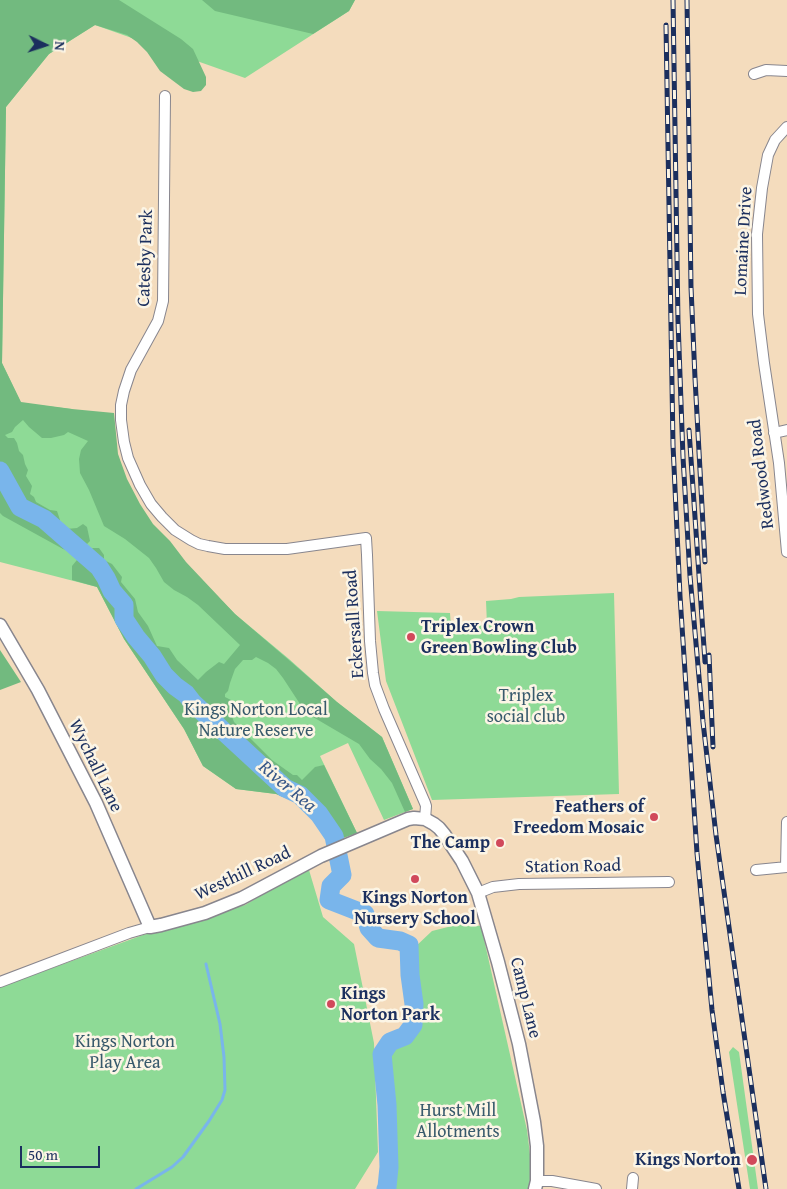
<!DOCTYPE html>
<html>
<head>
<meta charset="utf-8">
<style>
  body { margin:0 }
  #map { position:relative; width:787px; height:1189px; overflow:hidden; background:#f4dcbd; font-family:"Gentium Book Plus",serif }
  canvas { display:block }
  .north { position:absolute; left:20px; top:20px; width:50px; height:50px; -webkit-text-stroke:4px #fcf5e5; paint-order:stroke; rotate:94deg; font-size:14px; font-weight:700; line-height:20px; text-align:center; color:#1b2f5e }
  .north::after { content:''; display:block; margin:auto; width:18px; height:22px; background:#1b2f5e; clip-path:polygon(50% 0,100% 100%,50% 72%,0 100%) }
  .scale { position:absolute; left:20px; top:1146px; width:80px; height:22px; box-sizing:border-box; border:2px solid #1b2f5e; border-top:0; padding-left:6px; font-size:15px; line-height:18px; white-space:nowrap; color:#1b2f5e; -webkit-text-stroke:4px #fcf5e5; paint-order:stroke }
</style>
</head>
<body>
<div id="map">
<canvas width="787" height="1189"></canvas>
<div class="north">N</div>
<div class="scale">50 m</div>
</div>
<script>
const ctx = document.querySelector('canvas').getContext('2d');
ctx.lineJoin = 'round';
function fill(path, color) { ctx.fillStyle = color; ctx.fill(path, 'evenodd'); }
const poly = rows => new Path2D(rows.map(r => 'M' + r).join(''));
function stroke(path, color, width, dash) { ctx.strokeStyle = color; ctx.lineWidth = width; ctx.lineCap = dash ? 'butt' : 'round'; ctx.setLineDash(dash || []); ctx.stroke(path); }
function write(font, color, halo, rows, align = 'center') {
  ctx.font = font + ' "Gentium Book Plus",serif'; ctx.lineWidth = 5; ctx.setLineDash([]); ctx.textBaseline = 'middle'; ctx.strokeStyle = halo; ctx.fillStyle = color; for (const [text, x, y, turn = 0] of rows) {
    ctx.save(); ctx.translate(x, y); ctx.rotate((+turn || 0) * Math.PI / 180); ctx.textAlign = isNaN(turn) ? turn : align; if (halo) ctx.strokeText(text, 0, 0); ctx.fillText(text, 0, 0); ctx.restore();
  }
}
const green = poly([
  [0,0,355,0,349,11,245,78,95,25,49,54,6,107,2,363,21,403,72,409,89,441,103,480,235,614,289,659,337,702,382,737,413,809,384,820,348,743,320,756,357,833,329,843,302,805,276,794,236,789,203,766,184,729,124,639,97,587,0,562],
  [614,593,619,794,432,800,386,681,377,611,450,613,451,627,487,625,486,601,511,599,519,597],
  [309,870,323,917,354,944,374,1043,378,1152,355,1189,0,1189,0,987,143,935,245,905,298,873],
  [460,924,481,926,527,1130,533,1179,530,1189,391,1189,394,1157,389,1053,395,1048,408,1040,416,1028,418,1016,418,1003,414,973,410,961,414,948,432,931],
  [733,1047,739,1052,758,1189,750,1189,729,1052]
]);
const forest = poly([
  [0,0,119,0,181,39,193,49,206,77,206,85,201,91,193,92,184,89,160,71,147,52,137,42,127,35,95,25,49,54,6,107,2,363,21,402,72,409,114,413,118,454,127,479,140,504,153,524,170,541,186,562,235,614,290,661,337,702,382,737,413,809,405,812,392,783,381,769,370,759,359,744,313,717,300,704,283,678,276,669,268,663,256,657,252,660,243,660,235,669,230,683,228,691,225,694,225,697,231,700,232,709,231,714,234,722,272,760,293,775,297,775,302,780,315,767,324,765,357,833,329,843,302,805,276,794,236,789,203,766,184,729,124,639,97,587,72,580,72,566,81,555,73,552,63,549,3,516,0,513],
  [23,420,29,427,42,438,51,438,64,435,68,432,88,441,81,450,79,459,80,473,89,490,104,526,125,539,149,558,156,568,164,582,174,590,187,597,198,605,240,645,224,664,219,662,206,672,198,680,177,660,169,648,157,646,148,626,138,612,135,599,121,582,122,577,112,564,104,560,104,555,99,548,93,548,88,552,82,549,90,541,87,527,83,524,77,528,66,529,59,523,60,520,57,511,50,510,36,502,34,497,30,494,32,486,26,476,28,470,25,464,23,455,19,451,17,443,14,438,8,438,5,435,12,432,15,427],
  [202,0,355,0,349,11,313,34,215,11],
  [0,650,21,682,0,690]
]);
const stream = poly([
  [136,1189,172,1167,183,1157,209,1121,222,1100,225,1090,224,1057,220,1024,206,964]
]);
const river = poly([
  [0,471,20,507,44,519,99,567,106,578,112,591,124,605,124,619,136,637,152,656,164,675,175,686,186,694,193,703,285,788,300,795,319,814,334,836,342,875,331,886,329,900,365,914,369,928,378,938,400,941,409,945,410,975,414,1004,413,1025,405,1036,390,1042,382,1054,387,1105,389,1167,387,1187,386,1189]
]);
const minor = poly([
  [754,74,766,70,787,71],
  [165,96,163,301,158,321,131,370,124,391,121,405,121,420,124,442,128,458,140,485,151,504,162,517,175,530,191,540,199,544,208,546,225,549,287,549,366,538,367,555,370,641,373,673,375,685,384,709,425,803,426,806,425,819],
  [787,127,775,140,768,155,762,188,757,234,758,314,764,363,779,463,787,552],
  [774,433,787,430],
  [786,867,787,822],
  [756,870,787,867],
  [478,893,493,887,519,884,669,882],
  [0,982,129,933,150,927],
  [537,1181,552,1181,596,1189],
  [632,1189,633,1178]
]);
const tertiary = poly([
  [0,625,38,690,96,803,150,927,161,925,205,913,242,898,321,856,408,819,414,818,425,819,434,824,439,828,444,834,462,861,478,893,498,962,519,1044,534,1122,537,1146,537,1181,535,1189]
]);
const rail = poly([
  [673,0,678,321,683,457,690,576,703,722,716,835,766,1189],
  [687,0,691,287,695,378,705,562],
  [666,25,673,445,680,596,697,853,712,1010,723,1092,739,1189],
  [689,430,705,662],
  [709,655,713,747]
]);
const markers = [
  [411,637,5,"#d1495b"],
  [654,817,5,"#d1495b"],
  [500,843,5,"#d1495b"],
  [415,879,5,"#d1495b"],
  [331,1004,5,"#d1495b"],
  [752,1160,6,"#d1495b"]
];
const streetNames = [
  ["Lomaine Drive",744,241,-87],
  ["Catesby Park",146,258,-88],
  ["Redwood Road",762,474,-97],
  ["Eckersall Road",355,624,-94],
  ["Wychall Lane",95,766,64],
  ["Station Road",573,867,-1],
  ["Westhill Road",243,874,-25],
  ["Camp Lane",525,998,76]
];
const poiNames = [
  ["Triplex Crown",421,627,"left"],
  ["Green Bowling Club",421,648,"left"],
  ["Feathers of",644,807],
  ["Freedom Mosaic",644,828],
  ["The Camp",490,843],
  ["Kings Norton",415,898,"center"],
  ["Nursery School",415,919,"center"],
  ["Kings",341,994,"left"],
  ["Norton Park",341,1015,"left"],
  ["Kings Norton",741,1160]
];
const parkNames = [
  ["Triplex",526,696],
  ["social club",526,717],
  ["Kings Norton Local",256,710],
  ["Nature Reserve",256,731],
  ["Kings Norton",125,1042],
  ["Play Area",125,1063],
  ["Hurst Mill",458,1111],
  ["Allotments",458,1132]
];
const waterNames = [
  ["River Rea",287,787,40]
];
fill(green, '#8eda96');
fill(forest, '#72ba7f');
stroke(stream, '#79b5eb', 3);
stroke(river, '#79b5eb', 19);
stroke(minor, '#88868e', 12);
stroke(tertiary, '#88868e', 15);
stroke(minor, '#fff', 10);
stroke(tertiary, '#fff', 12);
stroke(rail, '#1b2f5e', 5);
stroke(rail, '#fcf5e5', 3, [9]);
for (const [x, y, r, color] of markers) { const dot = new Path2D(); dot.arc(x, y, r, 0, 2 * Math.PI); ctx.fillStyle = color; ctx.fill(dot); stroke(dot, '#fcf5e5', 2); }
write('18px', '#1b2f5e', '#fcf5e5', streetNames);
write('bold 18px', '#1b2f5e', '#fcf5e5', poiNames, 'right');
write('18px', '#385a6c', '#fcf5e5', parkNames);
write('italic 19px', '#375788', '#fcf5e5', waterNames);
</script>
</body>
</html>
